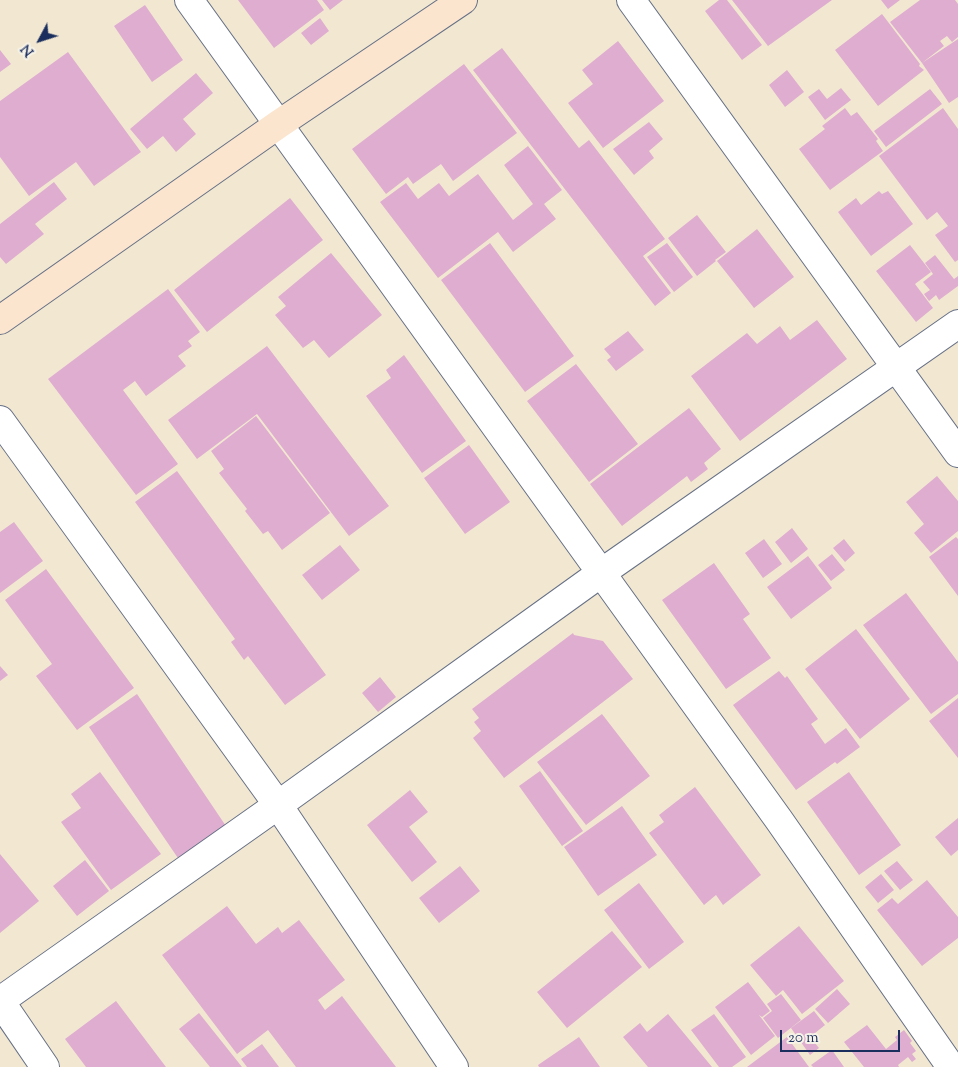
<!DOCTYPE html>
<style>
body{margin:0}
#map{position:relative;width:958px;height:1067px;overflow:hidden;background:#f2e8d1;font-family:"Sorts Mill Goudy",serif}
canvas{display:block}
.north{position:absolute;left:15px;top:15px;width:50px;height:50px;-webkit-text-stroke:4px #f7f3e8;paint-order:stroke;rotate:230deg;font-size:14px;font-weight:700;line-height:20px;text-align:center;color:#1b2f5e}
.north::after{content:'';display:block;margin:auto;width:18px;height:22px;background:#1b2f5e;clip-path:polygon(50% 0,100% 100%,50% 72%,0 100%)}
.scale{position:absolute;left:780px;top:1030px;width:120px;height:22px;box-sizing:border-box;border:2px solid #1b2f5e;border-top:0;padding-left:6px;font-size:15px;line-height:18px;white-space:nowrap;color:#1b2f5e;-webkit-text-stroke:4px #f7f3e8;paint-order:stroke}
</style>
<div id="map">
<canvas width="958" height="1067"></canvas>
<div class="north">N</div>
<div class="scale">20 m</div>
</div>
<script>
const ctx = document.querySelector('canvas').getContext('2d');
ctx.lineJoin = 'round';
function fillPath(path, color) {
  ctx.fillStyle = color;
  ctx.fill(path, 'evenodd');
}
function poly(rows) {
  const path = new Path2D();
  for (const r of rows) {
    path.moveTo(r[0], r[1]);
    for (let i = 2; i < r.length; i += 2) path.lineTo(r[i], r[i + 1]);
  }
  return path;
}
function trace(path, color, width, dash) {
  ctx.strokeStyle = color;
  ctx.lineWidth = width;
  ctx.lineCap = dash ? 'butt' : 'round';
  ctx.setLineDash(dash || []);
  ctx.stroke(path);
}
const building = poly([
 [238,0,317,0,324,10,274,48],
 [322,0,343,0,330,10],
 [719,0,727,0,762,45,742,60,705,11],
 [732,0,832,0,768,46],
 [881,0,900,0,888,9],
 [920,0,955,0,958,4,958,37,952,42,947,36,940,41,944,46,922,63,890,22],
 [145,5,183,60,152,82,114,26],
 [882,14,920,64,919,66,924,70,878,106,835,50],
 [320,18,329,31,311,45,301,33],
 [958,39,958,97,949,103,922,63],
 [618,41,664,101,603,148,568,103,593,84,582,70],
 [502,48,579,148,589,140,665,239,643,256,671,293,655,306,473,70],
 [0,50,11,64,0,72],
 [68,52,141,152,94,186,76,162,29,196,0,157,0,101],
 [464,64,517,133,453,181,441,164,413,184,408,177,386,194,352,149],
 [787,70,804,92,785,107,769,85],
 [196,73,213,93,183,119,196,134,176,152,163,136,147,149,130,129],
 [841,88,851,100,825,120,808,97,819,89,827,99],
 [930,89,942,104,886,147,874,131],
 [845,108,851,116,857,112,878,139,876,141,883,151,830,190,799,149,825,129,822,126],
 [943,108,958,129,958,260,955,262,935,235,948,226,937,212,927,220,879,156],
 [649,122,663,139,649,151,654,158,634,175,613,149],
 [528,146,562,190,544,204,556,219,513,252,498,232,438,278,380,202,406,183,418,199,439,183,449,196,478,174,513,220,533,204,504,165],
 [54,182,67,199,35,224,44,234,6,264,0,257,0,224],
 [879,191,882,194,888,191,913,224,871,256,838,212,856,198,861,205],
 [290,198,323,240,207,332,174,290],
 [697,215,726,252,715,260,716,261,697,276,668,238],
 [757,229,794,277,754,308,717,261],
 [490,243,574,356,525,392,441,280],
 [667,243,693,277,674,292,647,257],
 [910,245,931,272,915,284,933,308,916,322,876,271],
 [331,253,382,315,329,358,314,340,303,348,275,315,286,306,278,297],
 [935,255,954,279,958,276,958,286,939,300,936,295,929,301,924,294,930,290,923,282,933,274,925,263],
 [168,289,200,332,188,341,192,346,178,356,186,366,146,396,135,381,123,390,178,464,136,495,48,379],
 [817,320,847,359,740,441,691,376,747,333,757,344,780,326,790,340],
 [628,331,644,350,616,371,607,360,611,357,604,349],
 [267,346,389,506,349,536,257,414,197,459,168,420],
 [404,355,466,441,422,473,366,396,391,378,386,370],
 [576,364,638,444,589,482,527,401],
 [689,408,721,449,704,463,708,469,691,482,687,476,622,526,590,484],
 [256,416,330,513,282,550,268,531,263,534,245,511,247,509,219,473,224,469,211,451],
 [469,445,510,502,465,534,424,478],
 [177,471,326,675,285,705,248,656,244,660,231,642,235,639,135,502],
 [937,476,958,501,958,531,931,553,914,533,924,524,906,502],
 [14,522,43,561,0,593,0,532],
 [792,528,808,549,791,563,775,542],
 [956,537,958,539,958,596,929,557],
 [764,539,782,564,763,578,745,553],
 [844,539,855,553,845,562,833,548],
 [340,545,360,570,322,600,302,575],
 [832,554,845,570,831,581,818,565],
 [808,556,832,588,791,619,767,587],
 [714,563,750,614,743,619,771,658,726,689,662,600],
 [46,569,134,688,77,730,36,676,52,664,5,600],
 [906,593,958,662,958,694,931,714,863,625],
 [856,629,910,699,860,739,805,669],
 [573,633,574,635,603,641,633,679,504,778,473,738,481,731,474,722,479,718,472,709],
 [0,666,8,675,0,681],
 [779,671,785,678,787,676,818,719,811,724,825,744,846,728,860,747,837,764,835,762,796,790,733,705],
 [380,677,396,697,378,712,362,693],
 [137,694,232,835,184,867,89,727],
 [958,698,958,758,929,721],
 [602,714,650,776,586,825,537,762],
 [540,771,583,831,562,846,519,786],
 [100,772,161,854,111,890,61,822,81,808,71,794],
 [849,772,901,845,859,875,807,802],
 [695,787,761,875,723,905,716,895,704,905,649,833,664,822,659,815],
 [410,790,428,812,409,827,437,862,412,882,367,825],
 [622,806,657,855,598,896,564,847],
 [958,818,958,850,951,856,935,837],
 [0,854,39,901,0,933],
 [85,860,109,891,77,916,53,886],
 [897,861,913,880,900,890,884,871],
 [460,866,480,891,439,923,419,898],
 [881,874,894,890,878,903,865,887],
 [927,880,958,917,958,938,922,966,877,910,892,898,898,904],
 [639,883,684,942,649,969,604,910],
 [227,906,256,944,278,927,282,933,299,920,345,980,318,1000,325,1010,342,996,396,1067,296,1067,268,1030,237,1054,162,955],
 [799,926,844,981,802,1014,783,990,776,996,750,965],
 [612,931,642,967,567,1028,537,992],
 [748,982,770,1011,762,1017,759,1015,775,1036,751,1055,715,1007],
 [837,989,850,1004,828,1023,815,1009],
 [781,994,801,1020,778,1038,763,1018,772,1011,767,1004],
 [116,1001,166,1067,86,1067,65,1039],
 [814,1011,825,1025,810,1037,819,1048,810,1055,791,1028],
 [199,1013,242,1067,210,1067,179,1029],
 [668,1014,712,1067,648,1067,623,1037,640,1023,647,1032],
 [714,1014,746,1057,732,1067,719,1067,691,1030],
 [867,1025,886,1049,897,1040,895,1037,904,1030,912,1041,910,1043,916,1051,912,1054,916,1059,912,1062,908,1057,898,1065,899,1067,864,1067,844,1042],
 [579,1037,600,1067,539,1067,538,1065],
 [787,1037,809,1067,747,1067],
 [262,1044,279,1067,247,1067,241,1059],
 [832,1050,844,1067,813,1067,811,1065]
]);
const street = poly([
 [189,0,779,820,951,1067],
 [631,0,958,453],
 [0,420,278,805,454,1067],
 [0,1001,278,805,601,573,958,324],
 [0,1001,45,1067]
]);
const secondary = poly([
 [0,320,279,124,463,0]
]);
fillPath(building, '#dfadd0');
trace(street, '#667086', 30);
trace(secondary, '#667086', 30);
trace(street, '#fff', 28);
trace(secondary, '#fbe5cf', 28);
</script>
